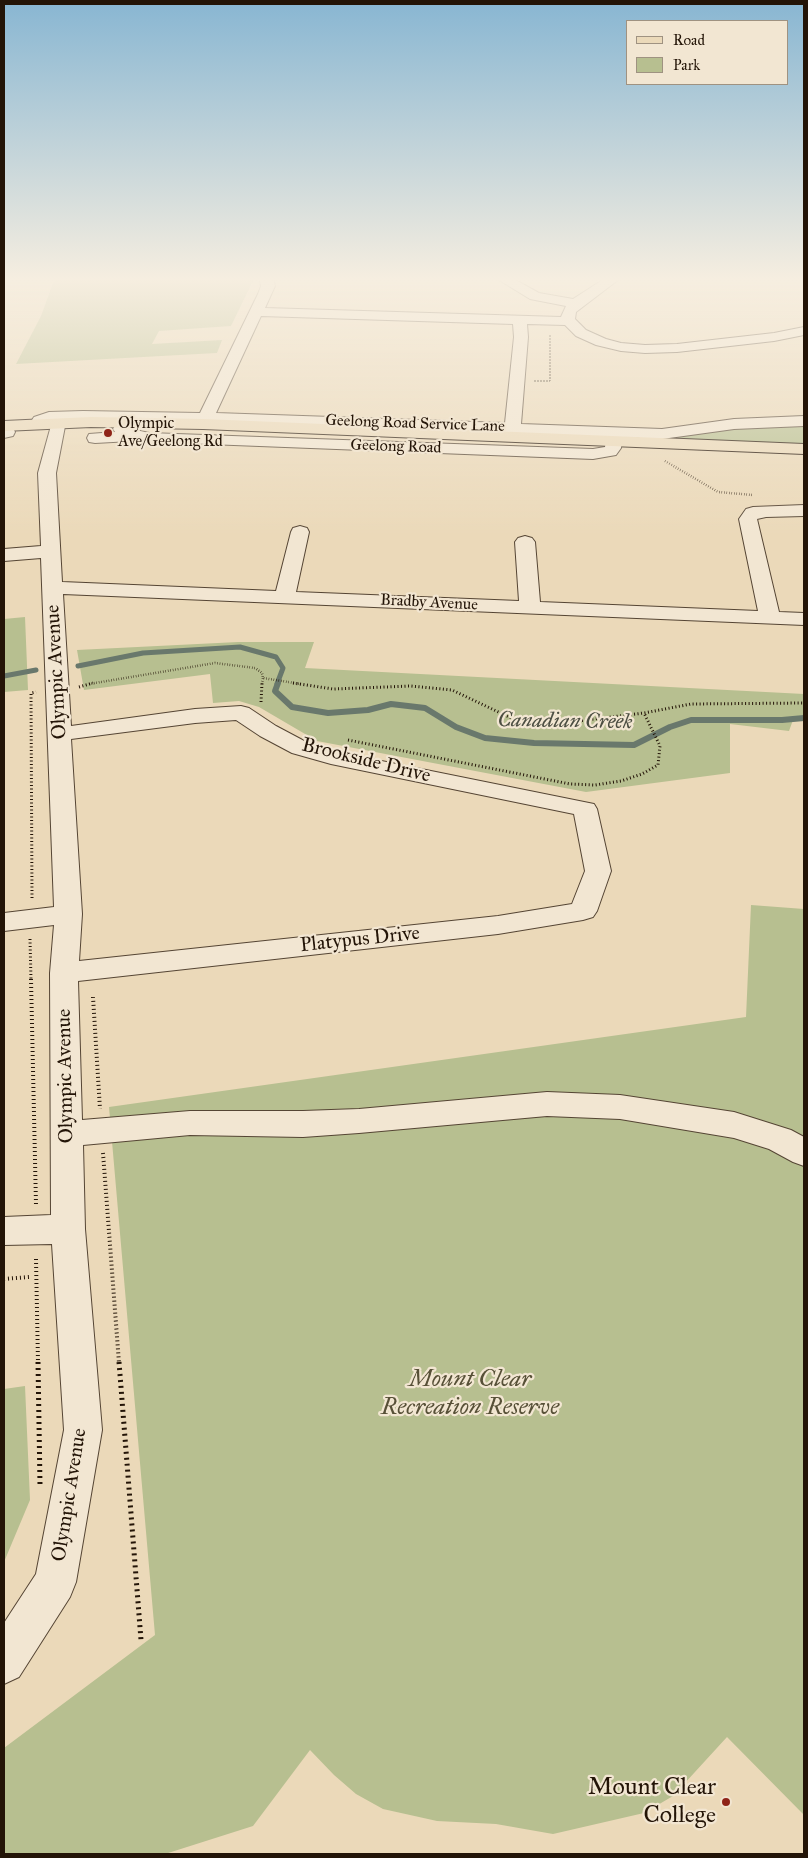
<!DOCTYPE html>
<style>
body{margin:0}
#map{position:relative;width:808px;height:1858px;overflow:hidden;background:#ebd9b9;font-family:"IM FELL Great Primer",serif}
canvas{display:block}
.frame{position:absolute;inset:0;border:5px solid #231407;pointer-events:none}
.legend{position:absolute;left:626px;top:20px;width:162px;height:65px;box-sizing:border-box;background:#f2e6d2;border:1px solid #9f9281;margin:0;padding:6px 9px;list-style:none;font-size:15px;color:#231407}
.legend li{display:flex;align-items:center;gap:10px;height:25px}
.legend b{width:25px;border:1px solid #9f9281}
</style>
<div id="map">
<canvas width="808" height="1858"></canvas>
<div class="frame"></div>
<ul class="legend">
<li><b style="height:6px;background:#ebd9b9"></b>Road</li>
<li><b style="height:14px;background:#b7bf90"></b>Park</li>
</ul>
</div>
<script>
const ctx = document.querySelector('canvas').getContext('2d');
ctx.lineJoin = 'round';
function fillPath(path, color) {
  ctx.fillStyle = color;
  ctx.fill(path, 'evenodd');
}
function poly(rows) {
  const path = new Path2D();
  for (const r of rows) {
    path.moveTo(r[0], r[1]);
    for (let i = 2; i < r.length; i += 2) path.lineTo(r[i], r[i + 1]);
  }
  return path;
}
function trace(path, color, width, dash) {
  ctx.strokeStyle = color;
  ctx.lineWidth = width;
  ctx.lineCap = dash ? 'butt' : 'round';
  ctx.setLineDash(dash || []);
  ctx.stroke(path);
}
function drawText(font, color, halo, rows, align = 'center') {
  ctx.font = font + ' "IM FELL Great Primer",serif';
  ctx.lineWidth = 4.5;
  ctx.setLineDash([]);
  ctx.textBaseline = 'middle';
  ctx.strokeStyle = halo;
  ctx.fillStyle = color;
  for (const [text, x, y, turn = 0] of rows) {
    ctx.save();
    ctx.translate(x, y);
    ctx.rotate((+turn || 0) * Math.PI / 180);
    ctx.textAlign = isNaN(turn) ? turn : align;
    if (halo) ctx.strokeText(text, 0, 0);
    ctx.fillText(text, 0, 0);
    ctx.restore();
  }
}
const green = poly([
 [55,277,255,277,231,326,159,331,152,344,222,340,217,353,16,364,41,316],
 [804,424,804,444,650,440,706,431],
 [25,617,28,690,4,692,4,619],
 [238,642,314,642,305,668,804,694,804,720,793,720,789,731,730,724,730,773,586,792,317,741,259,707,239,701,213,703,210,674,84,690,77,650],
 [751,905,804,909,804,1815,727,1737,673,1796,644,1813,553,1834,496,1824,437,1821,383,1809,356,1794,334,1775,310,1750,253,1826,165,1854,4,1854,4,1748,155,1635,109,1107,746,1017],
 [25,1386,30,1500,4,1562,4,1389]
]);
const streamFar1 = poly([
 [78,666,143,653,240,647,276,657,283,668,277,684],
 [4,676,36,670]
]);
const stream = poly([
 [278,683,275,691,292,707,328,713,368,710,391,704,425,708,456,727,485,738,534,743,634,745,670,727,691,720,782,720,804,718]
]);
const pathFar4 = poly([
 [534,381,550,381,550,335]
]);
const pathFar3 = poly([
 [665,461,718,492,753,495],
 [89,684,215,663,255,668,262,673,263,678,301,684],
 [262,684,263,678]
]);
const pathFar2 = poly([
 [293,683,333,689,411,686,452,690,511,718,536,726,644,713,691,704,804,703],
 [79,687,93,683],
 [261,702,262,683],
 [348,740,570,784,595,785,621,781,642,774,658,765,660,746,644,713],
 [32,898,31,693,36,692],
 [30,939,31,980]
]);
const pathFar1 = poly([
 [31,979,36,1205],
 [93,997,100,1109],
 [103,1153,119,1363],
 [36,1259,38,1363],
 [4,1279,29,1277]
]);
const path = poly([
 [38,1362,40,1485],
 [119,1362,141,1640]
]);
const minor = poly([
 [259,277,273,277,275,286,265,308,561,317,566,306,530,299,494,277,510,277,539,293,573,299,607,277,622,277,576,312,575,319,586,330,606,339,621,343,645,345,677,344,774,333,804,327,804,335,774,341,677,352,645,353,621,351,596,345,576,336,565,325,527,324,528,337,521,424,662,429,734,419,804,416,804,426,734,429,662,439,620,437,622,441,621,448,616,455,593,459,131,441,95,443,89,442,87,438,89,434,115,432,113,429,118,421,66,421,56,473,62,582,276,591,291,532,293,528,300,526,307,528,309,532,296,592,519,601,515,542,518,538,525,536,532,538,535,542,540,602,758,611,739,519,746,509,753,507,804,505,804,516,766,517,757,519,779,612,804,613,804,625,63,594,71,726,195,709,241,706,249,708,276,726,308,743,342,753,594,804,597,809,611,871,597,911,593,917,583,920,498,934,78,981,82,1120,190,1111,303,1111,359,1109,547,1092,620,1095,734,1112,791,1130,804,1137,804,1166,793,1162,769,1149,734,1138,620,1119,547,1116,359,1133,303,1137,190,1135,83,1145,85,1229,102,1430,76,1582,70,1597,19,1677,4,1684,4,1623,36,1574,64,1430,52,1244,4,1245,4,1217,51,1215,50,973,54,925,4,931,4,913,54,907,41,558,4,561,4,549,41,546,38,473,52,422,40,425,34,423,32,420,34,417,49,412,83,411,200,413,258,294,261,286,259,277],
 [261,316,513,324,514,337,505,423,216,413,261,316],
 [134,421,196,422,197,427,203,429,209,427,212,423,609,437,606,441,605,447,593,449,149,433,132,429,130,428,134,421],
 [236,720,260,736,292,753,331,764,574,814,585,871,572,904,498,916,79,961,82,914,71,739,195,723,236,720],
 [7,427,13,428,15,432,13,436,4,438,4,428,7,427]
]);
const major = poly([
 [91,417,203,419,804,444,804,454,203,429,91,427,4,431,4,421,91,417]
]);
const markers = [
 [108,433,5,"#8f2418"],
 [726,1802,5,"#8f2418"]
];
const farPoinames = [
 ["Olympic",118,424],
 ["Ave/Geelong Rd",118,442]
];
const farStreetnames = [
 ["Geelong Road Service Lane",415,424,2],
 ["Geelong Road",396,447,2],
 ["Bradby Avenue",429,603,3]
];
const streetNames = [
 ["Olympic Avenue",57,672,-93],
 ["Brookside Drive",366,761,14],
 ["Platypus Drive",360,940,-6],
 ["Olympic Avenue",66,1076,-91],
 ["Olympic Avenue",70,1495,-81]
];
const waterNames = [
 ["Canadian Creek",565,722,1]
];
const nearParknames = [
 ["Mount Clear",470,1380],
 ["Recreation Reserve",470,1408]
];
const nearPoinames = [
 ["Mount Clear",716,1788],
 ["College",716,1816]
];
fillPath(green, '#b7bf90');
trace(streamFar1, '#69786c', 5);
trace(stream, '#69786c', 6);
trace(minor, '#554534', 2);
trace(major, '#231407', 2);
trace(pathFar4, '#231407', 2, [0.5, 1]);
trace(pathFar3, '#231407', 2.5, [0.5, 2]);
trace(pathFar2, '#231407', 3, [1, 2.5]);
trace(pathFar1, '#231407', 4, [1, 3]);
trace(path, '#231407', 5, [2, 4]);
fillPath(minor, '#f2e6d2');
fillPath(major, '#ebd9b9');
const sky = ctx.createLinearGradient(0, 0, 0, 537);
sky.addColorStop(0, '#88b6d2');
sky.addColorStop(0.52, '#f6eee0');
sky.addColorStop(1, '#f6eee000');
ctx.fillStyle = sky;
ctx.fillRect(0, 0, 808, 537);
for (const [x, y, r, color] of markers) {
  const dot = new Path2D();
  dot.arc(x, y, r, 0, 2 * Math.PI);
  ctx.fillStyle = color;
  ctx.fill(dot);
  trace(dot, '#f2e6d2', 2);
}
drawText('16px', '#231407', '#f2e6d2', farPoinames, 'left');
drawText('16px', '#231407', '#f2e6d2', farStreetnames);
drawText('20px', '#231407', '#f2e6d2', streetNames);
drawText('italic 21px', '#4c4e42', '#f2e6d2', waterNames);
drawText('italic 24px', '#575037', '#f2e6d2', nearParknames);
drawText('24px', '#231407', '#f2e6d2', nearPoinames, 'right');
</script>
